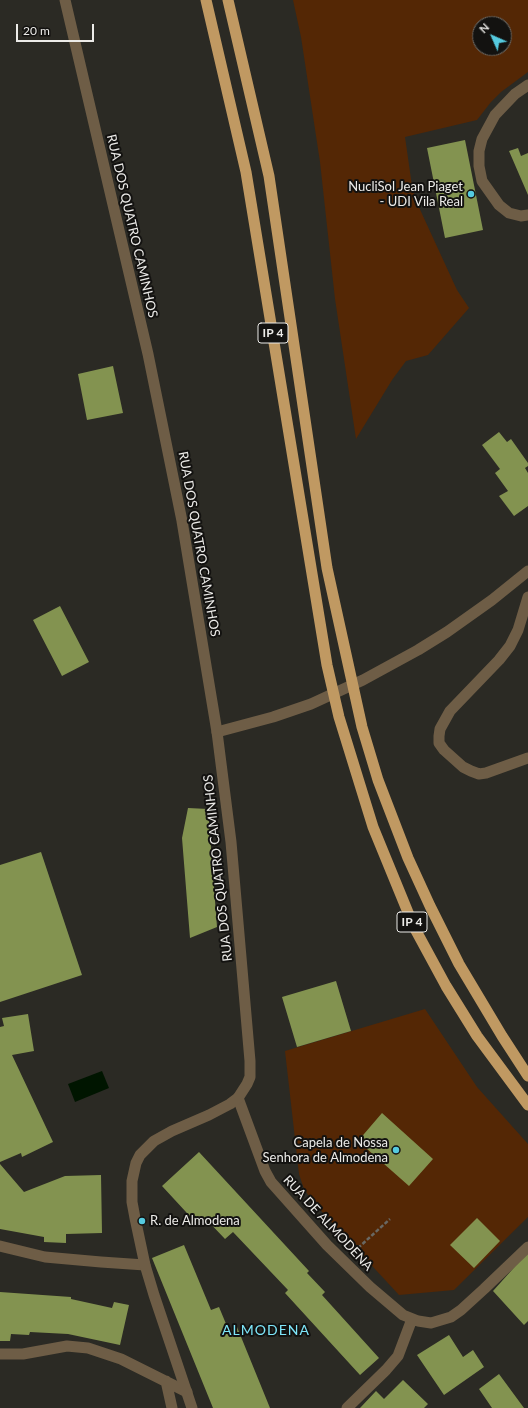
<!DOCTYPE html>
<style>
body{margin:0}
#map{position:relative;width:528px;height:1408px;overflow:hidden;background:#2b2a24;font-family:Lato,sans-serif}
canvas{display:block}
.north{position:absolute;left:472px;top:16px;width:40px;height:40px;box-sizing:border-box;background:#131210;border:1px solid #6a6966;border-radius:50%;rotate:315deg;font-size:11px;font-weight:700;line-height:16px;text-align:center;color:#ecebe8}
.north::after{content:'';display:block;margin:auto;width:14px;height:18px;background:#55cadf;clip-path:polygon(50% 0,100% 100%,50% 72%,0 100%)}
.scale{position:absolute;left:16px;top:24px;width:78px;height:18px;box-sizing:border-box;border:2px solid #ecebe8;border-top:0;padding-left:5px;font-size:12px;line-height:14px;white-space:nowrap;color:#ecebe8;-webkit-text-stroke:3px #131210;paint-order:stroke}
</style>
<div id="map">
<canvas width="528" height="1408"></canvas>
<div class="north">N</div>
<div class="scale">20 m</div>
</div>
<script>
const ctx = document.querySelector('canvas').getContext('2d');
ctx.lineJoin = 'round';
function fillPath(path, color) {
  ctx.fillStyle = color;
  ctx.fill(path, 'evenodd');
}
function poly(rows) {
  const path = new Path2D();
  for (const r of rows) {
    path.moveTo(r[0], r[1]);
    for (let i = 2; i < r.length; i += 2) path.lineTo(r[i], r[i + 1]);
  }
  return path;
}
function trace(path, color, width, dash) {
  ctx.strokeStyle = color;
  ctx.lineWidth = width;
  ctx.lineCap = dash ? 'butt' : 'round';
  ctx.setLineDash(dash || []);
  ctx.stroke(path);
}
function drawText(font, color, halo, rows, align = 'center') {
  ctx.font = font + ' Lato,sans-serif';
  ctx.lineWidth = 4;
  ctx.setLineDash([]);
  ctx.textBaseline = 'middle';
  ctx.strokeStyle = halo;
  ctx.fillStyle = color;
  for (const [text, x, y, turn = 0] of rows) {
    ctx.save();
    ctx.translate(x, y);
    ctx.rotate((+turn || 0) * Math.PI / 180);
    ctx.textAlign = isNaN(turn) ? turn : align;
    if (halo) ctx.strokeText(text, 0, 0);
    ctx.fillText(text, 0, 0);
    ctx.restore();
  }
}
const green = poly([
 [293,0,528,0,528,72,501,92,491,102,477,120,405,137,412,186,417,203,457,290,469,308,428,355,406,361,392,380,356,439,335,299,320,162,301,37],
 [480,24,504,24,504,48,480,48],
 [425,1009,477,1087,528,1144,528,1217,454,1290,399,1295,313,1202,304,1189,299,1174,285,1051]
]);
const water = poly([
 [102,1071,109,1088,75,1102,68,1084]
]);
const building = poly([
 [465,140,483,230,445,238,427,148],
 [518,148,521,156,528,153,528,195,509,151],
 [113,366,123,413,87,420,78,374],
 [499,432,507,442,511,439,528,463,528,466,525,468,528,473,528,506,514,516,499,496,508,491,495,473,500,469,482,445],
 [60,606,89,662,62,676,33,620],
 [188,808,208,809,217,927,190,938,182,838],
 [41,852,82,975,0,1002,0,865],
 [336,981,351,1031,297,1047,282,997],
 [28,1014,34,1051,12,1055,53,1142,22,1157,21,1153,0,1162,0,1027,4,1026,2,1018],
 [382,1113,433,1159,409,1186,358,1141],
 [199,1152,309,1271,307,1273,325,1292,322,1295,379,1358,360,1375,285,1293,288,1290,233,1232,225,1239,205,1218,198,1225,162,1186],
 [0,1164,24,1192,65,1176,101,1175,102,1233,66,1234,66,1243,44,1242,44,1237,0,1229],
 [477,1218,500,1241,474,1268,450,1245],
 [184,1245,211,1310,219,1307,229,1331,237,1327,270,1408,213,1408,152,1258],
 [528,1252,528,1321,524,1325,493,1291],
 [0,1292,71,1297,71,1299,112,1308,114,1302,129,1305,120,1345,68,1334,30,1332,29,1335,11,1334,10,1341,0,1341],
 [449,1335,463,1357,473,1350,484,1367,444,1395,417,1355],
 [499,1374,524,1408,492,1408,479,1389],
 [403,1380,428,1404,424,1408,360,1408,376,1391,384,1399]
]);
const path = poly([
 [358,1248,390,1219]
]);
const service = poly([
 [528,85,515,94,495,115,482,139,479,151,479,166,482,181,499,205,509,213,521,216,528,215],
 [528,597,518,630,510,646,499,660,450,711,440,729,439,736,439,743,444,750,463,767,471,771,479,774,486,773,528,758]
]);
const minor = poly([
 [217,732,273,717,311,704,363,680,418,650,447,632,492,600,528,571],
 [238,1098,265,1171,271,1182,327,1245,370,1287,403,1315,418,1321,431,1323,451,1317,461,1310,484,1289,528,1247],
 [0,1246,45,1257,101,1262,145,1265],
 [0,1354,23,1354,67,1346,88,1348,121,1359,187,1392],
 [166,1381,172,1408],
 [347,1408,386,1370,398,1356,412,1319]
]);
const tertiary = poly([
 [65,0,148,354,182,521,217,732,231,842,250,1061,250,1077,247,1084,238,1098,230,1104,209,1115,172,1131,154,1141,140,1155,136,1163,132,1181,132,1202,135,1218,145,1265,154,1295,192,1408]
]);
const trunk = poly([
 [206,0,246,172,327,665,339,717,373,827,414,927,446,986,477,1036,528,1105],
 [228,0,269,176,327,568,362,727,378,780,408,858,430,906,459,964,502,1036,528,1076]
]);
const markers = [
 [471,194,4,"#55cadf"],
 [396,1150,4,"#55cadf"],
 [142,1221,4,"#55cadf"]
];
const shields = [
 [273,333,30],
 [412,922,30]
];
const shieldNames = [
 ["IP 4",273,333],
 ["IP 4",412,922]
];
const poiNames = [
 ["NucliSol Jean Piaget",463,187],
 ["- UDI Vila Real",463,202],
 ["Capela de Nossa",388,1143],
 ["Senhora de Almodena",388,1158],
 ["R. de Almodena",150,1221,"left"]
];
const streetNames = [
 ["RUA DOS QUATRO CAMINHOS",132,226,77],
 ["RUA DOS QUATRO CAMINHOS",199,544,80],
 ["RUA DOS QUATRO CAMINHOS",218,868,-96],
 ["RUA DE ALMODENA",328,1223,47]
];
const neighbourhoodNames = [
 ["ALMODENA",266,1330]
];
fillPath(green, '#542705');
fillPath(water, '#001500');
fillPath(building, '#839350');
trace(path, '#696863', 2.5, [4, 2]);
trace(service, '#6e5d46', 11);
trace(minor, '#6e5d46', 11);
trace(tertiary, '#6e5d46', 11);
trace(trunk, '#c09962', 11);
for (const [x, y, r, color] of markers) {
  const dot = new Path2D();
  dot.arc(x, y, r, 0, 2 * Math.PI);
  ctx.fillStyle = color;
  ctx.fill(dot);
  trace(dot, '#131210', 1.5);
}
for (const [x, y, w] of shields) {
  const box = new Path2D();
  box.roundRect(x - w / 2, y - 10, w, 20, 3);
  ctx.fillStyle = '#131210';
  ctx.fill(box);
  trace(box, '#ecebe8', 1);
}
drawText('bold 12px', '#ecebe8', null, shieldNames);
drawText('13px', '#ecebe8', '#131210', poiNames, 'right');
drawText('13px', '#ecebe8', '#131210', streetNames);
ctx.letterSpacing = '1px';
drawText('14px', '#7ee6f9', '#131210', neighbourhoodNames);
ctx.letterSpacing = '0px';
</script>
